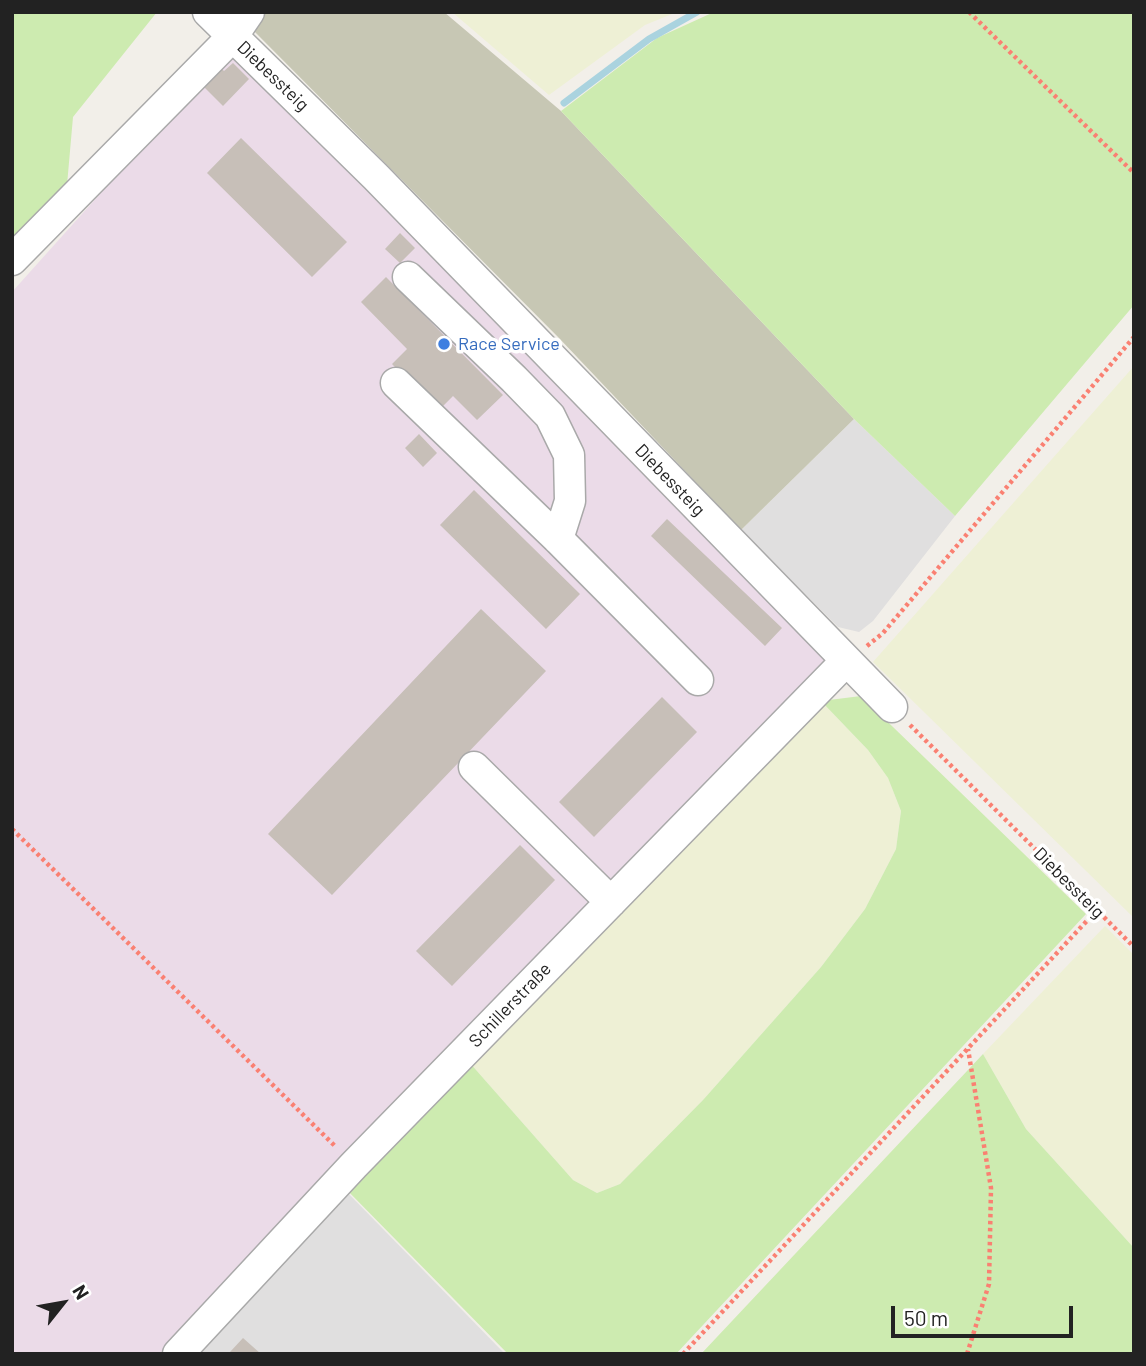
<!DOCTYPE html>
<meta charset="utf-8">
<style>
body{margin:0}
#map{position:relative;width:1146px;height:1366px;overflow:hidden;background:#f2efe9;font-family:Barlow,sans-serif}
canvas{display:block}
.frame{position:absolute;inset:0;border:14px solid #222;pointer-events:none}
.north{position:absolute;left:28px;top:1268px;width:70px;height:70px;-webkit-text-stroke:5px #fff;paint-order:stroke;rotate:59deg;font-size:19px;font-weight:700;line-height:28px;text-align:center;color:#222}
.north::after{content:'';display:block;margin:auto;width:24px;height:32px;background:#222;clip-path:polygon(50% 0,100% 100%,50% 72%,0 100%)}
.scale{position:absolute;left:891px;top:1306px;width:182px;height:32px;box-sizing:border-box;border:4px solid #222;border-top:0;padding-left:9px;font-size:21px;line-height:24px;white-space:nowrap;color:#222;-webkit-text-stroke:5px #fff;paint-order:stroke}
</style>
<div id="map">
<canvas width="1146" height="1366"></canvas>
<div class="frame"></div>
<div class="north">N</div>
<div class="scale">50 m</div>
</div>
<script>
const ctx = document.querySelector('canvas').getContext('2d');
ctx.lineJoin = 'round';
function fillPath(path, color) {
  ctx.fillStyle = color;
  ctx.fill(path, 'evenodd');
}
function poly(rows) {
  const path = new Path2D();
  for (const r of rows) {
    path.moveTo(r[0], r[1]);
    for (let i = 2; i < r.length; i += 2) path.lineTo(r[i], r[i + 1]);
  }
  return path;
}
function trace(path, color, width, dash) {
  ctx.strokeStyle = color;
  ctx.lineWidth = width;
  ctx.lineCap = dash ? 'butt' : 'round';
  ctx.setLineDash(dash || []);
  ctx.stroke(path);
}
function drawText(font, color, halo, rows, align = 'center') {
  ctx.font = font + ' Barlow,sans-serif';
  ctx.lineWidth = 7;
  ctx.setLineDash([]);
  ctx.textBaseline = 'middle';
  ctx.strokeStyle = halo;
  ctx.fillStyle = color;
  for (const [text, x, y, turn = 0] of rows) {
    ctx.save();
    ctx.translate(x, y);
    ctx.rotate((+turn || 0) * Math.PI / 180);
    ctx.textAlign = isNaN(turn) ? turn : align;
    if (halo) ctx.strokeText(text, 0, 0);
    ctx.fillText(text, 0, 0);
    ctx.restore();
  }
}
const residential = poly([
 [854,419,955,516,873,621,859,632,838,627,741,530],
 [344,1189,505,1354,190,1354]
]);
const industrial = poly([
 [229,50,833,660,329,1173,159,1354,12,1354,12,292]
]);
const construction = poly([
 [256,12,444,12,561,111,854,419,741,530,559,338,247,24]
]);
const farmland = poly([
 [452,12,677,12,645,25,549,95],
 [1134,366,1134,918,873,662],
 [821,701,868,750,888,778,901,811,896,849,865,909,821,967,703,1100,620,1184,597,1193,573,1180,469,1062],
 [1105,926,1134,955,1134,1248,1026,1129,983,1054]
]);
const grass = poly([
 [12,12,157,12,73,117,67,185,12,241],
 [714,12,1134,12,1134,305,955,516,854,419,561,111,657,38],
 [861,696,1086,914,676,1354,508,1354,345,1188,469,1062,573,1180,597,1193,620,1184,703,1100,821,967,865,909,896,849,901,811,888,778,868,750,821,701],
 [983,1054,1026,1129,1134,1248,1134,1354,701,1354]
]);
const stream = poly([
 [564,103,649,39,697,12]
]);
const building = poly([
 [233,63,249,79,223,106,201,84,219,66,224,71],
 [241,138,347,242,312,277,207,173],
 [400,233,415,248,400,263,385,249],
 [386,277,503,395,477,420,453,396,438,411,392,364,407,349,361,302],
 [419,434,437,453,423,467,405,448],
 [474,490,580,594,546,629,440,525],
 [667,519,782,628,765,646,651,536],
 [481,609,546,671,332,895,268,834],
 [662,697,697,732,594,837,559,802],
 [520,845,555,880,452,986,416,951],
 [243,1338,261,1354,232,1354,230,1352]
]);
const path = poly([
 [969,12,1134,173],
 [867,646,883,633,1134,337],
 [910,725,1134,947],
 [12,829,336,1147],
 [683,1354,1097,910],
 [967,1354,989,1284,991,1188,968,1049]
]);
const minor = poly([
 [208,12,376,177,892,707],
 [12,260,232,37,249,12],
 [408,277,514,379,550,416,569,455,570,501,558,539],
 [396,383,558,539,698,680],
 [474,767,611,902],
 [178,1354,354,1165,846,661]
]);
const markers = [
 [444,344,7,"#3f7fe0"]
];
const streetNames = [
 ["Diebessteig",273,76,44],
 ["Diebessteig",670,480,46],
 ["Diebessteig",1069,883,45],
 ["Schillerstraße",510,1005,-46]
];
const shopNames = [
 ["Race Service",458,344]
];
fillPath(residential, '#e0dfdf');
fillPath(industrial, '#ebdbe8');
fillPath(construction, '#c7c7b4');
fillPath(farmland, '#eef0d5');
fillPath(grass, '#cdebb0');
trace(stream, '#aad3df', 7);
fillPath(building, '#c7bfb8');
trace(minor, '#a9a9a9', 33);
trace(path, '#fa8072', 4.5, [3.5, 3.5]);
trace(minor, '#fff', 30);
for (const [x, y, r, color] of markers) {
  const dot = new Path2D();
  dot.arc(x, y, r, 0, 2 * Math.PI);
  ctx.fillStyle = color;
  ctx.fill(dot);
  trace(dot, '#fff', 2.5);
}
drawText('18px', '#222', '#fff', streetNames);
drawText('18px', '#366cbe', '#fff', shopNames, 'left');
</script>
